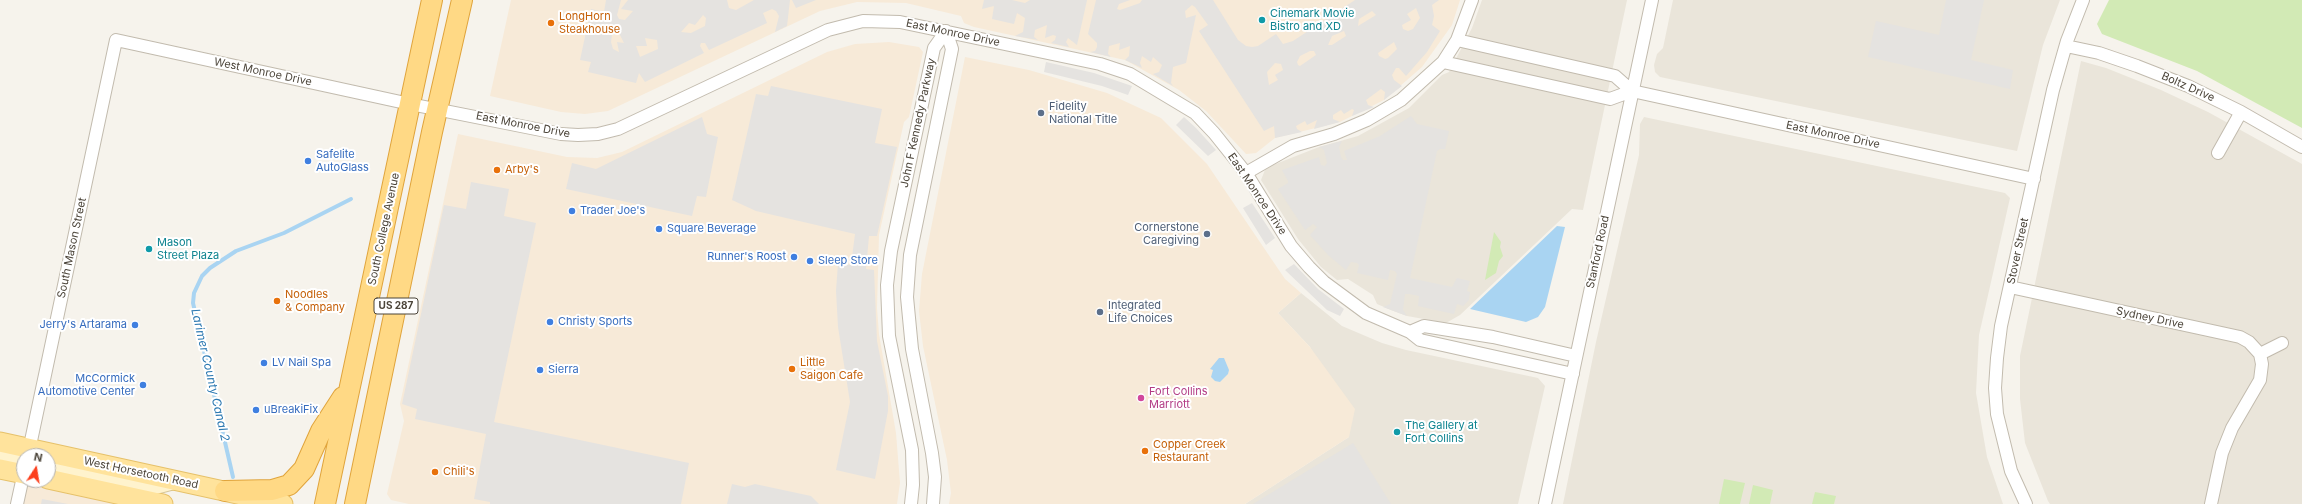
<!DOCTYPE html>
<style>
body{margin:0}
#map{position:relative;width:2302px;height:504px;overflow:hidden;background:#f6f3ec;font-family:Inter,sans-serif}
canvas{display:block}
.north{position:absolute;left:16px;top:448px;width:40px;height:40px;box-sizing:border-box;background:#fff;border:1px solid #b7b4b0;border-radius:50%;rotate:12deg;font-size:11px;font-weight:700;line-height:16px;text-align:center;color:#4b4439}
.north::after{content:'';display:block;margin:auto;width:14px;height:18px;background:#fc3f1d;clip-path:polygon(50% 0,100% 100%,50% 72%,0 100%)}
</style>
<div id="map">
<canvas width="2302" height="504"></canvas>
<div class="north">N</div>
</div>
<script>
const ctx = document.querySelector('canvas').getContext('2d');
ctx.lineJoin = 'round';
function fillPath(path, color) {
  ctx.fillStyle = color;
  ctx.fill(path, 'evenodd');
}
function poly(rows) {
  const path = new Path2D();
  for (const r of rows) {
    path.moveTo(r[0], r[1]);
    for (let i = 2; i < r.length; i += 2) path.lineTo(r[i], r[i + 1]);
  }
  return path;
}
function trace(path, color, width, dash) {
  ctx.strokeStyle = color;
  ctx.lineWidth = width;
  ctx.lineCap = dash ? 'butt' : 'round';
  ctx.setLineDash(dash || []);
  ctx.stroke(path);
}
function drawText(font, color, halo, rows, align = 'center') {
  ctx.font = font + ' Inter,sans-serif';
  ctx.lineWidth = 4;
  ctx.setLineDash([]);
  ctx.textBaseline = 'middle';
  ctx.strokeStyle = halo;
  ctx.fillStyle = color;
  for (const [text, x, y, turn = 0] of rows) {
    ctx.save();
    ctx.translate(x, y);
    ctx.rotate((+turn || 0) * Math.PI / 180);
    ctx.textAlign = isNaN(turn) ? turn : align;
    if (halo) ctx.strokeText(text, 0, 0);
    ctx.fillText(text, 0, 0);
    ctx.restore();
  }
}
const residential = poly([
 [1482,0,1627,0,1583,210,1572,209,1460,315,1446,323,1407,316,1391,310,1377,304,1373,295,1348,279,1337,280,1321,267,1298,239,1261,180,1265,170,1273,165,1319,147,1358,136,1409,108,1442,75,1449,72,1472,28],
 [1673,0,2060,0,2043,45,2017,151,1660,77,1655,72,1654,65,1657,54,1663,48],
 [2081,61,2106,68,2161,90,2208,112,2302,164,2302,504,2050,504,2048,501,2025,443,2020,399,2020,356],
 [1644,117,2005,193,2010,198,1979,335,1976,393,1987,457,2003,504,1563,504,1596,342,1639,155,1640,124],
 [1301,293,1342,326,1382,343,1406,350,1538,378,1545,386,1518,504,1245,504,1349,437,1310,347,1278,313]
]);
const commercial = poly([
 [511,0,1460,0,1452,25,1422,67,1384,100,1340,122,1275,138,1256,153,1246,154,1206,111,1179,90,1125,60,974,27,964,23,961,16,906,3,857,2,820,11,608,111,585,114,561,112,490,96],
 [889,42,919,47,923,52,909,117,904,122,879,235,877,308,879,334,896,433,900,483,897,504,409,504,391,500,387,494,404,421,400,404,458,134,567,157,597,158,622,152,827,52,855,44],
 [965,57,1029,70,1107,93,1161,118,1207,164,1285,279,1301,293,1278,313,1310,347,1355,409,1349,437,1245,504,949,504,951,493,947,460,923,346,919,311,922,274],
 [24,480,48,480,163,504,17,504]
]);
const green = poly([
 [2109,0,2302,0,2302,128,2197,71,2102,34,2097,24],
 [1494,232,1501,242,1500,247,1503,256,1499,261,1496,273,1485,280],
 [1724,479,1745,483,1740,504,1719,504],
 [1753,485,1773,490,1770,504,1749,504],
 [1815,492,1836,496,1834,504,1812,504]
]);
const parking = poly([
 [606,0,621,0,617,15,619,19,625,20,633,11,621,9,628,0,727,0,729,8,736,10,754,0,790,0,787,26,775,32,779,16,776,11,772,9,763,13,767,23,709,50,705,43,701,43,700,46,704,53,645,82,639,73,636,83,588,72,591,62,580,60,591,9,604,12],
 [703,15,706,18,705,26,691,33,681,32,689,23,695,25],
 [618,31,624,43,617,42,619,52,613,49,611,42,612,35],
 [645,38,657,40,658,49,640,57,636,46,647,46],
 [792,0,816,0,796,8],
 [984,0,1012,0,1025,3,1030,0,1087,0,1077,45,1068,38,1066,42,1069,47,1051,43,1055,40,1056,36,1053,35,1045,38,1047,25,1035,30,1034,37,1038,40,1015,36,1023,32,1025,18,1017,13,1014,24,992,19,994,6,982,9],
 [1096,0,1130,0,1119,4,1117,9,1120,10,1140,3,1142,0,1213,0,1238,40,1246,46,1252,47,1258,46,1276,34,1283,44,1293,41,1355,0,1439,0,1432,5,1434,16,1432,25,1440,31,1427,52,1406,76,1399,68,1396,68,1392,75,1394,80,1402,86,1384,100,1385,92,1381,89,1366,100,1368,105,1374,107,1352,116,1354,110,1352,109,1344,114,1341,110,1333,115,1333,119,1340,122,1314,129,1317,120,1307,125,1305,121,1296,126,1297,129,1302,132,1275,138,1274,126,1264,131,1199,31,1208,25,1195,7,1192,5,1185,11,1186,18,1196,15,1186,63,1173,67,1171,83,1173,86,1153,74,1159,72,1162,65,1153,57,1151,62,1142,56,1140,63,1142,68,1125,60,1129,56,1130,46,1119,50,1120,43,1109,46,1108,54,1111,57,1090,52,1095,51,1097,47,1097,43,1088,34],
 [1416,8,1420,18,1413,29,1408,31,1403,29,1402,25,1411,20,1407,14],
 [1372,11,1376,15,1358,26,1359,19],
 [1344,31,1346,36,1332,45,1328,45,1332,36],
 [1394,42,1397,49,1388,58,1385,59,1379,56,1378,53],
 [1310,51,1314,51,1316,55,1300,66,1298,65,1297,62,1300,56],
 [1275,63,1281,64,1283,70,1275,75,1278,80,1269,85,1267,72],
 [1946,0,1984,0,1971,60,2013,70,2010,89,1868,57,1876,21,1939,35],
 [1046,62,1094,73,1132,86,1128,95,1102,86,1044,72],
 [771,86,882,109,875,143,897,147,877,236,869,236,866,269,874,270,877,341,888,396,888,411,875,479,836,470,850,402,838,327,836,291,838,264,851,265,855,234,756,211,732,200,756,94,768,96],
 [1411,116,1417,124,1449,131,1445,149,1440,149,1437,151,1410,278,1452,287,1457,278,1470,281,1467,291,1470,292,1469,300,1463,306,1457,304,1454,314,1418,306,1419,296,1409,294,1405,294,1403,310,1407,316,1383,307,1390,304,1397,274,1395,271,1390,270,1388,280,1357,273,1359,265,1357,263,1351,262,1346,270,1328,255,1310,235,1317,227,1313,224,1305,230,1278,189,1288,183,1288,181,1282,170,1319,157,1321,165,1325,166,1327,163,1324,150,1319,147,1342,141,1339,147,1341,157,1343,160,1347,160,1344,151,1380,136],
 [702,117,707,134,718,137,706,197,697,196,692,216,566,189,572,163,596,169],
 [1184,117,1196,128,1216,150,1208,156,1176,125],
 [471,182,509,189,504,216,536,223,494,422,689,463,681,504,490,504,490,502,474,499,486,434,415,419,417,409,402,404,444,205,466,209],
 [1252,203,1275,238,1266,245,1243,208],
 [1294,264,1318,289,1344,309,1340,316,1327,310,1285,270],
 [1353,443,1391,504,1253,504],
 [732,484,745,487,755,484,811,496,819,504,727,504],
 [42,499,68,504,41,504]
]);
const water = poly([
 [1557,226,1565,227,1545,307,1538,317,1526,322,1470,309],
 [1219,358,1224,358,1229,370,1228,374,1220,382,1215,381,1211,377,1213,370,1210,369]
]);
const stream = poly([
 [233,477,193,303,194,293,202,276,210,268,236,251,284,233,351,199]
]);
const minor = poly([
 [1457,40,1615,76,1632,91,2034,179],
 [2066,46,2099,53,2137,66,2188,86,2241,112,2302,147],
 [1443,62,1610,99,1632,91],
 [2218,153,2241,112],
 [1246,173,1293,146,1334,134,1367,120,1401,100,1443,62,1457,40,1472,0],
 [2010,287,2240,337,2249,342,2260,354,2282,343],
 [1410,332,1424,326,1493,337,1576,356],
 [28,455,116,40,410,104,561,134,578,135,598,134,618,129,828,30,863,21,900,22,1100,64,1130,74,1195,113,1214,133,1246,173,1291,246,1309,267,1324,282,1366,313,1410,332,1420,340,1573,374],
 [17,504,24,472],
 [911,504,913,485,912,450,889,336,887,285,891,251,934,48,946,31],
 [933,504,935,477,932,453,912,349,907,297,910,255,952,49,946,31],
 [1545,504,1652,0],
 [2026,504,2011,471,1997,414,1995,388,1997,358,2001,326,2053,90,2067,41,2083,0],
 [2211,504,2222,453,2232,428,2260,380,2262,364,2260,354]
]);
const secondary = poly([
 [0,458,7,460,18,458,29,449],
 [48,466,137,485,157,485,172,481]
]);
const primary = poly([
 [0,442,283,504],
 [0,469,24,474],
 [48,479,163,504]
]);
const trunk = poly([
 [225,491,272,490,289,485,304,469,321,431,343,397],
 [325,504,432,0],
 [355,504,432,132,462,0]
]);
const markers = [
 [1262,20,4,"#0f9aa8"],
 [551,23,4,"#e8710a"],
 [1041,113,4,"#5c6f8a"],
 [308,161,4,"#3f7fe0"],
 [497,170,4,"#e8710a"],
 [572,211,4,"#3f7fe0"],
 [659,229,4,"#3f7fe0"],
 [1207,234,4,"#5c6f8a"],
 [149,249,4,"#0f9aa8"],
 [794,257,4,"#3f7fe0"],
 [810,261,4,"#3f7fe0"],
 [277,301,4,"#e8710a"],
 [1100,312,4,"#5c6f8a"],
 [550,322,4,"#3f7fe0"],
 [135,325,4,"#3f7fe0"],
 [264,363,4,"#3f7fe0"],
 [792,369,4,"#e8710a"],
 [540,370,4,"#3f7fe0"],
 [143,385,4,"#3f7fe0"],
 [1141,398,4,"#d1479c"],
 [256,410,4,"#3f7fe0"],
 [1397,432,4,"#0f9aa8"],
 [1145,451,4,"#e8710a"],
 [435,472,4,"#e8710a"]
];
const shields = [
 [396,306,44]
];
const shieldNames = [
 ["US 287",396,306]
];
const cultureNames = [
 ["Cinemark Movie",1270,14],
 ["Bistro and XD",1270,27],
 ["Mason",157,243],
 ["Street Plaza",157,256],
 ["The Gallery at",1405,426],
 ["Fort Collins",1405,439]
];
const foodNames = [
 ["LongHorn",559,17],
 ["Steakhouse",559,30],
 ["Arby's",505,170],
 ["Noodles",285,295],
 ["& Company",285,308],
 ["Little",800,363],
 ["Saigon Cafe",800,376],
 ["Copper Creek",1153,445],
 ["Restaurant",1153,458],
 ["Chili's",443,472]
];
const streetNames = [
 ["East Monroe Drive",953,33,12],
 ["West Monroe Drive",263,72,12],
 ["Boltz Drive",2188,87,24],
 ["John F Kennedy Parkway",918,123,-78],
 ["East Monroe Drive",523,125,11],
 ["East Monroe Drive",1833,135,12],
 ["East Monroe Drive",1257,194,56],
 ["South College Avenue",384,229,-78],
 ["South Mason Street",72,248,-78],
 ["Stover Street",2018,251,-78],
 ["Stanford Road",1598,252,-78],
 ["Sydney Drive",2150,318,12],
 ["West Horsetooth Road",141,473,12]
];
const serviceNames = [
 ["Fidelity",1049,107],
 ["National Title",1049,120],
 ["Cornerstone",1199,228,"right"],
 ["Caregiving",1199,241,"right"],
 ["Integrated",1108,306],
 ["Life Choices",1108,319]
];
const shopNames = [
 ["Safelite",316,155],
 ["AutoGlass",316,168],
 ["Trader Joe's",580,211],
 ["Square Beverage",667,229],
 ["Runner's Roost",786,257,"right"],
 ["Sleep Store",818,261],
 ["Christy Sports",558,322],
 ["Jerry's Artarama",127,325,"right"],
 ["LV Nail Spa",272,363],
 ["Sierra",548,370],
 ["McCormick",135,379,"right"],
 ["Automotive Center",135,392,"right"],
 ["uBreakiFix",264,410]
];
const hotelNames = [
 ["Fort Collins",1149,392],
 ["Marriott",1149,405]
];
const waterNames = [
 ["Larimer County Canal 2",210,375,77]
];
fillPath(residential, '#eae5da');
fillPath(commercial, '#f7ead8');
fillPath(green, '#d2eab5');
fillPath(parking, '#e5e3e0');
fillPath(water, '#a9d4f2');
trace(stream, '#a9d4f2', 4);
trace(minor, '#c2bbae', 14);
trace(secondary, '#d6c79b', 19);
trace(primary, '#e6c16a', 21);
trace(trunk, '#e0a43c', 22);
trace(minor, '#fff', 12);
trace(secondary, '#fff3cd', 17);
trace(primary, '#ffe39c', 19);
trace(trunk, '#ffd985', 20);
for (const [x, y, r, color] of markers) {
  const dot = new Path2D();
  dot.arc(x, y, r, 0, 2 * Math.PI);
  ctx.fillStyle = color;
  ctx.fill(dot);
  trace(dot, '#fff', 1.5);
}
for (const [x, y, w] of shields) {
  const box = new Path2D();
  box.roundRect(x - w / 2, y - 8, w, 16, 3);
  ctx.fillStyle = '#fff';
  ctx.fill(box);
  trace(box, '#4b4439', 1);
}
drawText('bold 10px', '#4b4439', null, shieldNames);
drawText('11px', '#0d838f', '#fff', cultureNames, 'left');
drawText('11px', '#c56008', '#fff', foodNames, 'left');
drawText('11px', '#4b4439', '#fff', streetNames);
drawText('11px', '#4e5e75', '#fff', serviceNames, 'left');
drawText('11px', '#366cbe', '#fff', shopNames, 'left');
drawText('11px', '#b23c85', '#fff', hotelNames, 'left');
drawText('italic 12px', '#2e7ab2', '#fff', waterNames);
</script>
